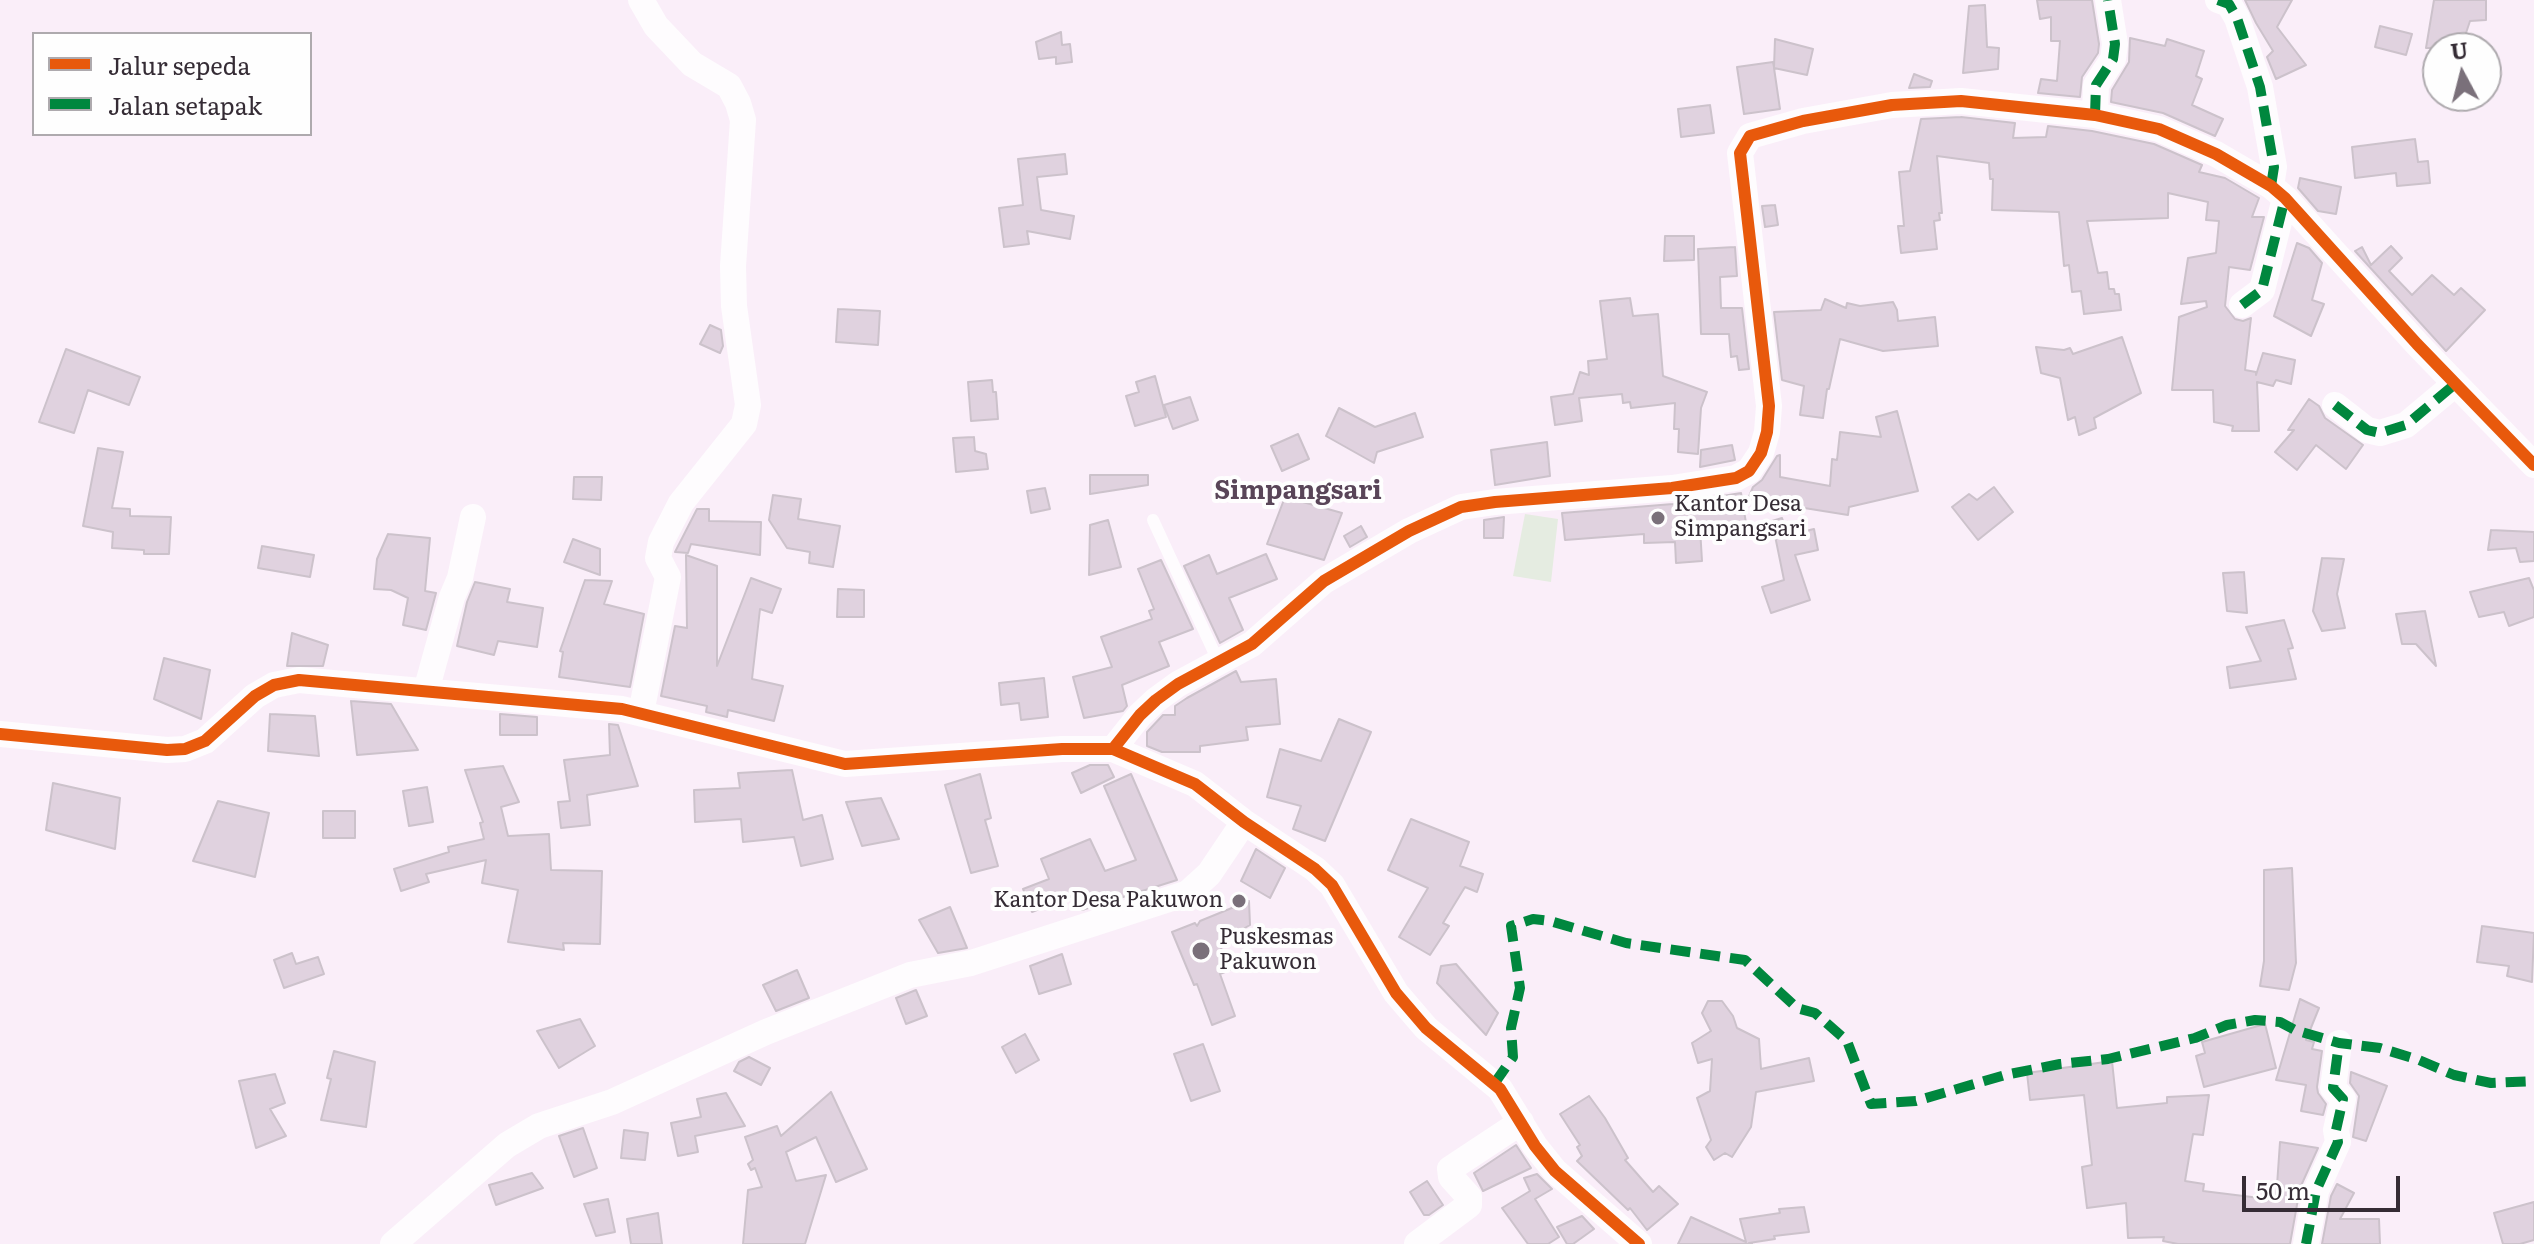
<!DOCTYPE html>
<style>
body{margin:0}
#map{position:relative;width:2534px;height:1244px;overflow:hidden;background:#faeef9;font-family:Literata,serif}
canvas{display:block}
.legend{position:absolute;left:32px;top:32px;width:280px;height:104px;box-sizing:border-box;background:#fefefe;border:2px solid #aeaaae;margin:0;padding:10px 14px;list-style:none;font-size:24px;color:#352c35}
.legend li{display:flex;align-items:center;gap:16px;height:40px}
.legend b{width:40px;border:2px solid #aeaaae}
.north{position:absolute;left:2422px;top:32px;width:80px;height:80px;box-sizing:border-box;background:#fefefe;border:2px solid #aeaaae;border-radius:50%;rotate:353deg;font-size:22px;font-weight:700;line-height:32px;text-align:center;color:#352c35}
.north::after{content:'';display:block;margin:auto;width:28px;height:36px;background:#7a707a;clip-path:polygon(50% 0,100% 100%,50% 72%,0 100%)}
.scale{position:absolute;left:2242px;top:1176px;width:158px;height:36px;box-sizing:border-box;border:4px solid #352c35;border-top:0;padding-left:10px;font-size:24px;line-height:28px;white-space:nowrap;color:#352c35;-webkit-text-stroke:6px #fefefe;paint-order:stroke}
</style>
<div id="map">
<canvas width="2534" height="1244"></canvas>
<ul class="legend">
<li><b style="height:10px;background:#e8590c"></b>Jalur sepeda</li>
<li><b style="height:10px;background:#00873e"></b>Jalan setapak</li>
</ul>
<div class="north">U</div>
<div class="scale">50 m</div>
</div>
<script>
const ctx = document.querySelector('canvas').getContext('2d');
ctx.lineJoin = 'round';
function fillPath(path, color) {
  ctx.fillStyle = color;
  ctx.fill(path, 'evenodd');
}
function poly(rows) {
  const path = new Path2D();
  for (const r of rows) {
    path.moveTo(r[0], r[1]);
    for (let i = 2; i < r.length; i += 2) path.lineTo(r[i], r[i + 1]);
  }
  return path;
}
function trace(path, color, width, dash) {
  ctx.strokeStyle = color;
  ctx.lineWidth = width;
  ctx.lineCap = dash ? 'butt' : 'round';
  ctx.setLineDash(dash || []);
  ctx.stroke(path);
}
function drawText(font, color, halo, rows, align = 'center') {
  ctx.font = font + ' Literata,serif';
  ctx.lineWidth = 8;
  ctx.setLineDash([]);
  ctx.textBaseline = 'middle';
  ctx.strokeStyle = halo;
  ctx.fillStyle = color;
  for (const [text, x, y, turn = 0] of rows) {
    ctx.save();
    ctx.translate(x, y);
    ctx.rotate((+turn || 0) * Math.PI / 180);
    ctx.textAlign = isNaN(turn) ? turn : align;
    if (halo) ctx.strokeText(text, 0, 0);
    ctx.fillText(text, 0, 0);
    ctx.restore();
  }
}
const green = poly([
 [1525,514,1558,519,1551,582,1513,576]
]);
const building = poly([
 [2037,0,2092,0,2099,44,2098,53,2082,77,2080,97,2038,93,2041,79,2057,81,2060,41,2051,41,2051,17,2040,19,2037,0],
 [2245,0,2292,0,2277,27,2306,65,2276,79,2267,57,2273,51,2256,23,2245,0],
 [2434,0,2486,0,2486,20,2470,21,2461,48,2426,48,2434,0],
 [1985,5,1987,47,1999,48,1998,69,1963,73,1969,6,1985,5],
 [2380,26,2412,34,2406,55,2375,47,2380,26],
 [1061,32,1062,45,1070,44,1072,62,1056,64,1056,57,1039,59,1036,42,1061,32],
 [2130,38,2165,46,2167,39,2204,51,2196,76,2202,79,2192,105,2223,119,2215,136,2163,113,2111,102,2112,90,2129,62,2130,38],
 [1775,39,1813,49,1807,75,1774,68,1780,109,1744,114,1737,67,1773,62,1774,67,1775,39],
 [1914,74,1932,81,1930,87,1909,88,1914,74],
 [1710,105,1714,133,1681,137,1678,109,1710,105],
 [1961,117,2015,123,2013,138,2046,137,2048,126,2092,131,2154,144,2202,165,2199,172,2225,178,2259,198,2252,217,2264,217,2250,270,2229,267,2225,306,2235,319,2243,321,2251,318,2245,370,2256,372,2256,375,2263,353,2295,360,2291,384,2276,380,2273,386,2257,382,2259,431,2232,431,2233,426,2214,422,2213,390,2172,390,2179,317,2207,307,2206,301,2181,304,2188,258,2216,253,2219,221,2206,220,2208,202,2168,193,2168,218,2087,221,2098,273,2107,272,2109,289,2114,289,2115,294,2119,294,2121,310,2084,314,2081,291,2072,292,2069,265,2064,266,2059,212,1992,210,1993,179,1990,179,1989,163,1937,156,1942,213,1939,213,1940,220,1934,221,1937,249,1901,253,1898,226,1904,226,1899,172,1910,171,1921,119,1961,117],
 [2415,139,2418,162,2428,161,2430,183,2397,186,2396,173,2355,178,2352,147,2415,139],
 [1065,154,1067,174,1037,177,1041,210,1074,216,1070,239,1027,231,1029,244,1004,247,999,208,1023,205,1018,159,1065,154],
 [2300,178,2341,187,2336,214,2318,211,2298,188,2300,178],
 [1775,205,1778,225,1765,227,1762,206,1775,205],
 [1665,236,1694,236,1694,260,1664,261,1665,236],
 [2297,243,2309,248,2322,263,2312,300,2324,304,2311,336,2274,316,2297,243],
 [2391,246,2402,258,2389,271,2412,295,2432,275,2454,295,2461,288,2485,310,2446,351,2355,251,2362,247,2371,265,2391,246],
 [1735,247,1737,276,1720,277,1721,308,1742,308,1749,369,1739,370,1737,356,1731,357,1729,334,1701,334,1698,249,1735,247],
 [1630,298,1633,316,1658,314,1663,376,1707,392,1701,408,1698,454,1678,452,1679,429,1674,429,1675,403,1631,408,1630,402,1623,403,1622,394,1579,398,1582,421,1555,425,1551,397,1573,394,1580,372,1589,375,1588,361,1607,359,1600,301,1630,298],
 [1825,299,1846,308,1847,303,1860,306,1893,302,1897,310,1898,321,1935,317,1938,346,1883,351,1840,339,1829,389,1827,389,1823,418,1800,415,1804,386,1782,380,1774,312,1821,310,1825,299],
 [838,309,880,311,878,345,836,342,838,309],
 [710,325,721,330,723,346,720,353,700,344,710,325],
 [2122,337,2141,393,2094,418,2096,428,2079,435,2075,417,2068,420,2060,378,2041,373,2036,347,2064,350,2070,348,2073,354,2122,337],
 [66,349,140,377,129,405,88,390,74,433,39,422,66,349],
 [1155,376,1166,417,1135,426,1126,396,1139,392,1136,382,1155,376],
 [992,380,993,392,996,392,998,419,971,421,968,382,992,380],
 [1190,397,1198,420,1173,429,1164,405,1190,397],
 [2309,399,2319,406,2325,418,2363,445,2346,469,2316,445,2297,470,2275,452,2294,430,2288,430,2309,399],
 [1339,408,1375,427,1415,413,1423,437,1377,452,1374,463,1326,436,1339,408],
 [1897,411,1918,491,1849,507,1848,515,1748,499,1753,487,1762,480,1777,456,1780,455,1780,477,1830,486,1832,459,1837,460,1840,432,1881,437,1876,417,1897,411],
 [1298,434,1309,459,1282,471,1271,446,1298,434],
 [974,437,975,451,986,454,988,469,956,472,953,438,974,437],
 [1547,442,1550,476,1495,485,1491,450,1547,442],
 [1732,445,1735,460,1700,467,1701,450,1732,445],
 [98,448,123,452,112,508,130,509,130,516,171,517,169,554,144,554,144,550,112,548,113,532,83,526,98,448],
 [1090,475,1148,475,1148,485,1090,494,1090,475],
 [574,477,602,477,601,500,573,499,574,477],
 [1994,487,2013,512,1978,540,1952,507,1969,494,1977,500,1994,487],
 [1045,488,1050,509,1031,513,1027,491,1045,488],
 [1741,493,1746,523,1700,528,1702,561,1676,563,1675,542,1644,543,1644,534,1565,540,1562,513,1673,504,1741,493],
 [773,495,801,499,798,519,840,526,833,567,809,563,810,552,787,548,769,520,773,495],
 [1285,497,1342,513,1324,560,1267,544,1285,497],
 [697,509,709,509,709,521,761,522,760,555,691,544,688,553,675,552,697,509],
 [1504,517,1503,538,1484,538,1484,520,1504,517],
 [1782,518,1788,535,1814,529,1818,550,1795,555,1810,600,1771,613,1762,587,1784,580,1772,521,1782,518],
 [1108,520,1121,567,1089,575,1090,525,1108,520],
 [1361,526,1367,537,1350,547,1344,536,1361,526],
 [2491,530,2534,532,2534,561,2520,562,2516,548,2488,550,2491,530],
 [388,534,430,538,425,591,436,593,426,630,403,625,408,598,391,590,374,589,377,559,388,534],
 [573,539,600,549,600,575,564,562,573,539],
 [262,546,314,555,310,577,258,568,262,546],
 [1266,554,1277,579,1229,598,1243,630,1220,643,1184,566,1209,555,1217,574,1266,554],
 [686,555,717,566,717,666,751,578,781,589,772,613,760,609,752,679,783,686,774,721,728,710,727,717,706,712,707,706,661,696,675,626,687,628,686,555],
 [2322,558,2344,559,2337,594,2345,628,2322,631,2313,611,2322,558],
 [1161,560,1193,629,1159,642,1169,666,1122,685,1127,706,1123,711,1084,718,1073,677,1112,667,1101,637,1152,619,1149,611,1154,609,1138,569,1161,560],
 [2244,572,2247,613,2227,611,2223,573,2244,572],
 [2529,578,2534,590,2534,617,2509,626,2504,612,2479,617,2470,592,2529,578],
 [585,580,612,581,604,604,644,614,630,687,559,677,563,652,560,651,585,580],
 [475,582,510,589,507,602,543,608,537,647,498,641,494,655,457,646,467,602,475,582],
 [838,589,864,590,864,617,837,617,838,589],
 [2425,611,2436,666,2416,644,2402,644,2396,614,2425,611],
 [2284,620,2293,648,2288,649,2296,679,2230,688,2227,667,2261,661,2246,627,2284,620],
 [292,633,328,645,323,666,287,666,292,633],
 [164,658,210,670,201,719,154,699,164,658],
 [1236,671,1241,682,1276,679,1280,724,1246,727,1248,740,1200,746,1200,752,1162,752,1147,746,1147,732,1163,715,1175,715,1175,706,1187,698,1236,671],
 [1044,678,1048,717,1021,720,1019,703,1001,705,999,683,1044,678],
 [351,701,391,704,418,750,357,755,351,701],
 [270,714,315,716,319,756,268,751,270,714],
 [500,714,537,717,537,735,500,735,500,714],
 [1339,719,1371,732,1325,841,1293,829,1301,806,1267,797,1280,749,1321,761,1339,719],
 [609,724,618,725,638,786,587,795,590,825,561,828,558,802,570,801,564,760,610,755,609,724],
 [1090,765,1108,765,1114,777,1081,793,1072,773,1090,765],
 [503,766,519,802,501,807,508,836,549,834,551,870,602,871,600,944,563,943,564,950,508,942,518,890,482,883,486,860,426,874,429,882,401,891,394,869,449,852,448,847,484,839,480,823,483,822,465,770,503,766],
 [792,770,803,820,822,815,833,859,801,866,794,837,743,842,741,819,695,822,694,790,740,788,738,773,792,770],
 [980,774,991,818,985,820,998,866,971,873,945,785,980,774],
 [1131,774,1177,880,1082,910,1075,895,1032,912,1023,889,1049,879,1041,859,1090,839,1105,871,1136,860,1104,786,1131,774],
 [53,783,120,798,115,849,46,830,53,783],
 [427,787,433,822,409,826,403,791,427,787],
 [881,798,899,839,862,846,846,802,881,798],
 [218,801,269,813,255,877,193,861,218,801],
 [323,811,355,811,355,838,323,838,323,811],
 [1411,819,1469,842,1460,866,1483,874,1477,892,1465,887,1443,923,1449,926,1430,955,1399,937,1428,888,1388,870,1411,819],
 [1256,849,1285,868,1270,898,1241,881,1256,849],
 [2292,868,2296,963,2289,990,2260,986,2264,961,2264,870,2292,868],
 [1249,901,1250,925,1219,943,1230,970,1220,974,1235,1016,1212,1025,1197,984,1194,985,1172,932,1195,923,1197,926,1200,921,1249,901],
 [950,907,967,948,938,953,919,920,950,907],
 [2482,926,2534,933,2532,982,2507,976,2509,966,2477,962,2482,926],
 [292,953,296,964,318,957,324,974,284,988,274,960,292,953],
 [1062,954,1071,984,1039,994,1030,966,1062,954],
 [1456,964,1498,1013,1486,1035,1437,983,1441,966,1456,964],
 [797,970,809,998,776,1011,763,985,797,970],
 [916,990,927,1016,906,1024,896,998,916,990],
 [2300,999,2319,1008,2306,1040,2314,1042,2312,1049,2322,1051,2317,1087,2318,1093,2326,1104,2323,1115,2301,1111,2306,1085,2276,1080,2300,999],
 [1708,1001,1722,1001,1733,1016,1737,1028,1759,1039,1761,1069,1809,1058,1814,1081,1756,1092,1751,1127,1732,1157,1725,1153,1714,1160,1706,1147,1711,1140,1697,1098,1710,1091,1712,1059,1698,1063,1692,1043,1711,1031,1702,1013,1708,1001],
 [580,1019,595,1046,559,1068,537,1031,580,1019],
 [2265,1024,2276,1068,2204,1087,2196,1056,2205,1053,2202,1042,2265,1024],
 [1025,1034,1039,1060,1016,1073,1002,1047,1025,1034],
 [1203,1044,1220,1091,1191,1101,1174,1054,1203,1044],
 [334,1051,375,1062,366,1127,321,1120,331,1079,327,1078,334,1051],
 [749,1057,770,1068,761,1085,734,1071,739,1062,749,1057],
 [2112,1061,2117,1108,2167,1103,2167,1097,2209,1095,2203,1135,2193,1134,2185,1181,2204,1184,2203,1191,2276,1200,2280,1142,2318,1148,2300,1188,2290,1244,2178,1244,2163,1241,2164,1237,2128,1238,2126,1203,2087,1208,2082,1167,2092,1165,2084,1095,2030,1100,2027,1073,2112,1061],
 [2351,1072,2387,1086,2366,1141,2353,1137,2359,1096,2350,1083,2351,1072],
 [275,1074,285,1103,270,1109,286,1136,256,1148,239,1081,275,1074],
 [831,1092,867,1169,836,1182,816,1137,786,1152,796,1181,826,1175,805,1244,743,1244,748,1190,762,1187,755,1168,751,1170,748,1164,753,1160,745,1137,777,1126,781,1136,831,1092],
 [726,1093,745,1126,695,1136,698,1152,678,1156,671,1123,701,1117,697,1099,726,1093],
 [1589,1096,1605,1118,1628,1158,1625,1160,1653,1192,1659,1186,1678,1204,1647,1230,1630,1208,1628,1210,1577,1161,1582,1156,1577,1147,1580,1145,1560,1114,1589,1096],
 [583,1128,597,1168,574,1177,559,1136,583,1128],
 [624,1130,648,1133,645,1160,621,1158,624,1130],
 [1516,1145,1531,1168,1483,1191,1474,1173,1516,1145],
 [532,1173,543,1188,496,1205,489,1185,532,1173],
 [1537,1174,1552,1189,1535,1199,1559,1237,1548,1244,1528,1244,1502,1208,1530,1191,1524,1178,1537,1174],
 [1427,1181,1443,1205,1429,1215,1424,1215,1410,1192,1427,1181],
 [2337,1184,2354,1193,2340,1219,2379,1219,2380,1244,2322,1244,2331,1196,2337,1184],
 [608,1199,615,1232,596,1236,584,1204,608,1199],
 [2534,1202,2534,1240,2520,1244,2503,1244,2494,1213,2534,1202],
 [1804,1207,1809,1232,1774,1236,1775,1239,1749,1243,1752,1244,1678,1244,1691,1217,1746,1242,1740,1219,1780,1213,1779,1209,1804,1207],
 [658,1213,662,1244,631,1244,627,1219,658,1213],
 [1582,1216,1594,1229,1573,1244,1567,1244,1557,1227,1582,1216]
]);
const lane = poly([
 [1153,520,1219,663]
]);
const street = poly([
 [2218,0,2229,4,2237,18,2260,87,2274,167,2271,186],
 [2095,115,2096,85,2113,59,2115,44,2108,0],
 [2242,305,2262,290,2285,198],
 [2335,405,2367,430,2380,433,2406,425,2455,384],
 [426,691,452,597,460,578,473,517],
 [641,713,668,577,658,558,661,542,681,503,744,424,748,405,734,306,733,266,743,120,738,103,729,86,692,64,656,26,641,0],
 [0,734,167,750,185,749,205,741,255,696,274,685,299,680,622,709,845,764,1062,749,1113,749,1195,784,1244,822,1315,869,1332,885,1396,993,1426,1028,1500,1089,1535,1146,1555,1171,1639,1244],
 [1113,749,1140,715,1156,700,1178,684,1252,644,1324,581,1409,531,1461,507,1495,502,1672,488,1736,478,1749,471,1761,453,1767,432,1769,406,1740,153,1750,136,1803,121,1892,105,1961,101,2095,115,2159,129,2216,154,2271,186,2285,198,2417,344,2534,465],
 [393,1244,507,1145,539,1126,612,1102,766,1032,910,975,971,963,1188,893,1209,874,1244,822],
 [1417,1244,1469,1205,1469,1197,1451,1177,1450,1169,1521,1122],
 [2306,1244,2316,1191,2338,1142,2336,1130,2343,1099,2333,1088,2339,1043]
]);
const quiet = poly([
 [2218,0,2229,4,2237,18,2260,87,2274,167,2271,186],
 [2095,115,2096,85,2113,59,2115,44,2108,0],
 [2242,305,2262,290,2285,198],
 [2335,405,2367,430,2380,433,2406,425,2455,384],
 [1494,1084,1513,1057,1511,1028,1520,988,1511,926,1533,919,1550,921,1626,943,1745,960,1797,1008,1815,1013,1847,1041,1871,1104,1916,1101,2005,1075,2060,1064,2108,1059,2195,1038,2227,1025,2255,1020,2280,1022,2295,1030,2339,1043,2380,1048,2419,1060,2454,1075,2491,1083,2534,1081],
 [2306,1244,2316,1191,2338,1142,2336,1130,2343,1099,2333,1088,2339,1043]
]);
const cycleway = poly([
 [0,734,167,750,185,749,205,741,255,696,274,685,299,680,622,709,845,764,1062,749,1113,749,1195,784,1244,822,1315,869,1332,885,1396,993,1426,1028,1500,1089,1535,1146,1555,1171,1639,1244],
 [1113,749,1140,715,1156,700,1178,684,1252,644,1324,581,1409,531,1461,507,1495,502,1672,488,1736,478,1749,471,1761,453,1767,432,1769,406,1740,153,1750,136,1803,121,1892,105,1961,101,2095,115,2159,129,2216,154,2271,186,2285,198,2417,344,2534,465]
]);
const markers = [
 [1658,518,8,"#7a707a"],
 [1239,901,8,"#7a707a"],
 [1201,951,10,"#7a707a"]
];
const poiNames = [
 ["Kantor Desa",1674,505],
 ["Simpangsari",1674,530],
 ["Kantor Desa Pakuwon",1223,901,"right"],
 ["Puskesmas",1219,938],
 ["Pakuwon",1219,963]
];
const quarterNames = [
 ["Simpangsari",1298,491]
];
fillPath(green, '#e5ece1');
fillPath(building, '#e0d2df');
trace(building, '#ccc2cb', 2);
trace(lane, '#fefcfe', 12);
trace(street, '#fefcfe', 26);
trace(quiet, '#00873e', 10, [20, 10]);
trace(cycleway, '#e8590c', 12);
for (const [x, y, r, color] of markers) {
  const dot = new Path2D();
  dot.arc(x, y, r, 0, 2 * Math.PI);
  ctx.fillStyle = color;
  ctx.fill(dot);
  trace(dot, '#fefefe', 3);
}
drawText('22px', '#352c35', '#fefefe', poiNames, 'left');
drawText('bold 26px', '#594558', '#fefefe', quarterNames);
</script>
